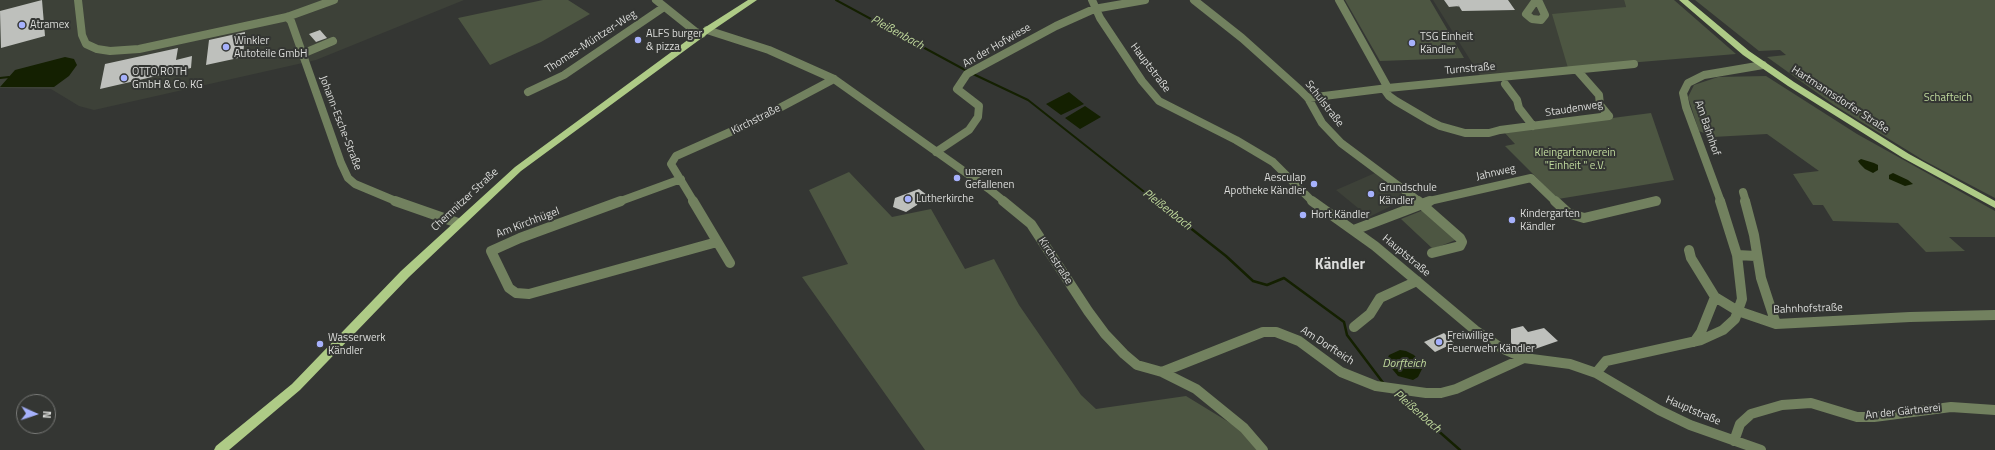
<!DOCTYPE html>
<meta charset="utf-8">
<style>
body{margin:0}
#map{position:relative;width:1995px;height:450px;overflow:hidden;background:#343633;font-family:"Titillium Web",sans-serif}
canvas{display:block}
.north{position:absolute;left:16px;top:394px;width:40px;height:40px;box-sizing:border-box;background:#343633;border:1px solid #777876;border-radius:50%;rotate:93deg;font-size:11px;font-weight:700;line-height:16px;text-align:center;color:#dbdcda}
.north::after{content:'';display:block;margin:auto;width:14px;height:18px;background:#a6b1fc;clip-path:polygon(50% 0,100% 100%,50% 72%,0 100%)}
</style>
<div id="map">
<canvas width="1995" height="450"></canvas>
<div class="north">N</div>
</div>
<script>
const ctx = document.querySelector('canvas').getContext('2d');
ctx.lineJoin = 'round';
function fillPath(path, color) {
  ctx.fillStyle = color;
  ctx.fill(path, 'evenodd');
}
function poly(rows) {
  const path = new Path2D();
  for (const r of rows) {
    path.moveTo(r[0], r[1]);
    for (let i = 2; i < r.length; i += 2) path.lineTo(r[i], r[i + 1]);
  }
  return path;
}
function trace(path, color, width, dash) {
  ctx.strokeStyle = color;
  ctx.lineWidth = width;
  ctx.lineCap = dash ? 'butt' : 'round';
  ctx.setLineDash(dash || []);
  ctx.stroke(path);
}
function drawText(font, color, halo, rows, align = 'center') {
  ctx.font = font + ' "Titillium Web",sans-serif';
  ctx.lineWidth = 4;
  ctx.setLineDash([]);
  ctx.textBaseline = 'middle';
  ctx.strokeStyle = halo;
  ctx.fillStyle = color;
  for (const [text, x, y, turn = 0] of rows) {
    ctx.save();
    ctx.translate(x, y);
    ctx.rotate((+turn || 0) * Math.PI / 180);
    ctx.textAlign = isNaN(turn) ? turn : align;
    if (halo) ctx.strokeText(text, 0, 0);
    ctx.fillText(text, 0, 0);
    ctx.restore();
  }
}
const built = poly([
 [0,0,464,0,316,60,94,110,79,106,51,89,0,88],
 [1433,0,1624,0,1626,7,1568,68,1482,79],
 [1375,173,1407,198,1369,217,1336,190]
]);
const green = poly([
 [543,0,568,0,590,14,541,42,490,65,458,18],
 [1345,0,1430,0,1464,58,1380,61],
 [1624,0,1674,0,1736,54,1568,68,1552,14,1626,7],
 [1695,0,1995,0,1995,198,1923,160,1834,105,1767,57,1786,55,1780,50,1759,51],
 [1766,76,1857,134,1995,211,1995,237,1949,237,1965,251,1926,252,1898,223,1833,221,1823,205,1813,205,1793,174,1819,171,1767,134,1713,137,1699,131,1688,97,1694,85,1718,77],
 [1651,113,1674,180,1558,199,1505,146,1515,144,1504,132],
 [849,172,892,217,931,209,965,269,994,259,1019,305,1081,395,1096,409,1186,396,1240,429,1257,450,925,450,802,277,848,264,809,190],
 [1426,209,1458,239,1433,249,1401,219]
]);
const water = poly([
 [65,57,74,59,77,65,69,76,54,87,0,87,15,70],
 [1069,92,1084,104,1061,115,1046,104],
 [1085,106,1101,117,1080,129,1065,118],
 [1861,159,1874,163,1878,165,1878,170,1873,173,1865,169,1860,164,1858,161],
 [1893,173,1908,180,1913,184,1905,186,1889,179,1889,175],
 [1400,350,1406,351,1414,355,1420,362,1423,367,1418,377,1413,380,1398,376,1388,364,1387,360,1389,355]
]);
const streamFar1 = poly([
 [836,0,967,71],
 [971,73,1028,100,1157,202],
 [0,78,9,77]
]);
const stream = poly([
 [1156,201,1226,256,1253,281,1267,285,1284,278,1344,322,1347,335,1384,384],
 [1394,392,1460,450]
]);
const building = poly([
 [42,0,45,36,1,48,0,11],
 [1444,0,1508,0,1515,10,1462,11,1457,3,1459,6,1449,7],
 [320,30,327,38,316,42,309,34],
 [245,32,243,57,206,65,209,40],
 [178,48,176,60,192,56,191,68,100,89,105,64],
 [919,189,927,195,918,201,917,205,906,212,893,207,895,198],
 [1523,326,1528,332,1544,328,1558,341,1532,350,1530,347,1511,344,1511,329],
 [1444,333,1454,343,1435,352,1424,342]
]);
const minorFar1 = poly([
 [78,0,82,35,86,44,97,49,110,51,139,49,287,17,334,0],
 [656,0,696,32,702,34],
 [1092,0,1100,18,1142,81,1159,101,1236,140,1273,162,1313,202],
 [1194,0,1242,38,1300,90,1308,98,1322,123,1341,143,1420,202],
 [1339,0,1388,88],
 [1536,0,1526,14,1532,19,1541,20,1545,15,1538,0],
 [287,17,291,21,341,163,348,178,355,184,398,202],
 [707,30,769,50,834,79,989,189,1005,202],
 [302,54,333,41],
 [1577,70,1599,95,1600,105,1609,116],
 [1505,84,1517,100,1519,108,1533,126],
 [1384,89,1389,96,1396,101,1430,121,1440,126,1465,133,1489,133,1500,130,1609,116],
 [528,92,564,75,664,7],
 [1308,98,1388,88,1634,64],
 [936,152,969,130,978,117,979,106,957,89,967,74,1056,26,1094,9,1145,0],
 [1743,192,1746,202],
 [618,202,681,179],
 [694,202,671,164,676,156,755,121,834,79],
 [1425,202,1531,178,1556,202],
 [1652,202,1656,201],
 [1721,202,1686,107,1683,93,1688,83,1704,75,1763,65]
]);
const minor = poly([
 [395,201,458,223],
 [621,201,520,238,491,251,509,288,516,293,529,294,717,242],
 [693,201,730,263],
 [1003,201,1031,224,1088,311,1105,334,1124,354,1137,365,1162,372,1196,389,1244,428,1263,450],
 [1312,201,1375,246,1475,330,1501,348,1524,358,1570,364,1596,373,1659,410,1690,425,1761,450],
 [1418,201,1460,238,1462,242,1460,246,1432,253],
 [1555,201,1568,213,1584,218,1656,201],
 [1745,201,1754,235,1761,278,1776,324],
 [1354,230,1430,201],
 [1689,250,1691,258,1715,297,1738,311,1776,324,1910,317,1995,315],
 [1737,255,1756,256],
 [1354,327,1370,314,1380,298,1417,281],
 [1694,342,1701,332,1715,297],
 [1162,372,1263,332,1276,332,1299,341,1341,372,1376,386,1426,393,1441,393,1456,389,1524,358],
 [1596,373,1606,361,1701,340,1723,330,1735,319,1742,299,1737,255,1720,201],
 [1734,441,1740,424,1751,414,1782,405,1811,403,1857,417,1874,417,1951,407,1995,410]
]);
const major = poly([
 [748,0,757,0,710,32,521,171,409,277,300,390,229,450,214,450,216,446,292,384,401,271,515,167,704,28,748,0],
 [1679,0,1688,0,1749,51,1794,82,1909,154,1995,201,1995,208,1903,158,1788,86,1743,55,1679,0]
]);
const markers = [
 [22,25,4,"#a6b1fc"],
 [638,40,4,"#a6b1fc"],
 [1412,43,4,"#a6b1fc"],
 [226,47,4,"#a6b1fc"],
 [124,78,4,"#a6b1fc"],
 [957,178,4,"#a6b1fc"],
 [1314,184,4,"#a6b1fc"],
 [1371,194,4,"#a6b1fc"],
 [908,199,4,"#a6b1fc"],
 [1303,215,4,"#a6b1fc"],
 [1512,220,4,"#a6b1fc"],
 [1439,342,4,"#a6b1fc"],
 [320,344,4,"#a6b1fc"]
];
const poiNames = [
 ["Atramex",30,25],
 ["ALFS burger",646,34],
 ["& pizza",646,47],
 ["TSG Einheit",1420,37],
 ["Kändler",1420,50],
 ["Winkler",234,41],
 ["Autoteile GmbH",234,54],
 ["OTTO ROTH",132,72],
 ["GmbH & Co. KG",132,85],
 ["unseren",965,172],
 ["Gefallenen",965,185],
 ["Aesculap",1306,178,"right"],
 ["Apotheke Kändler",1306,191,"right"],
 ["Grundschule",1379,188],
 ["Kändler",1379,201],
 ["Lutherkirche",916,199],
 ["Kindergarten",1520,214],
 ["Kändler",1520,227],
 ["Hort Kändler",1311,215],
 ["Freiwillige",1447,336],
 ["Feuerwehr Kändler",1447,349],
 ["Wasserwerk",328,338],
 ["Kändler",328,351]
];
const streetNames = [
 ["Thomas-Müntzer-Weg",591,42,-33],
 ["An der Hofwiese",997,46,-30],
 ["Hauptstraße",1150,68,53],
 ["Turnstraße",1470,69,-5],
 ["Hartmannsdorfer Straße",1840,100,33],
 ["Schulstraße",1324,104,52],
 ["Staudenweg",1574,109,-9],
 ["Kirchstraße",756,120,-27],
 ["Johann-Esche-Straße",340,123,69],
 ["Am Bahnhof",1707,128,71],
 ["Jahnweg",1496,173,-13],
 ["Chemnitzer Straße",465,200,-43],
 ["Am Kirchhügel",528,223,-21],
 ["Hauptstraße",1406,256,40],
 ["Kirchstraße",1055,261,57],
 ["Bahnhofstraße",1808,309,-2],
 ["Am Dorfteich",1327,346,33],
 ["Hauptstraße",1693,411,23],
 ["An der Gärtnerei",1903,412,-6]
];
const parkNames = [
 ["Schafteich",1948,98],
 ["Kleingartenverein",1575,153],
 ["\"Einheit \" e.V.",1575,166]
];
const waterNames = [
 ["Pleißenbach",897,33,29],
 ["Pleißenbach",1167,210,38],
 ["Dorfteich",1404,364],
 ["Pleißenbach",1417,412,41]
];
const districtNames = [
 ["Kändler",1340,265]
];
fillPath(built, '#3d4138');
fillPath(green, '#4d5642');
fillPath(water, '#142001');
trace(streamFar1, '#142001', 2);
trace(stream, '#142001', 2.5);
fillPath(building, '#bec0bc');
trace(minorFar1, '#72815f', 8);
trace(minor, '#72815f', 10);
fillPath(major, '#aecb86');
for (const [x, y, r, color] of markers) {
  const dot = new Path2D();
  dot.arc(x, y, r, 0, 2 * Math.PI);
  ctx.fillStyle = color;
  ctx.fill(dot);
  trace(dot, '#343633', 1.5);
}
drawText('11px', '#dbdcda', '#343633', poiNames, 'left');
drawText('11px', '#dbdcda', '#343633', streetNames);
drawText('11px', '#c1db9e', '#343633', parkNames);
drawText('italic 12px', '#bed79b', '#343633', waterNames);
drawText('bold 15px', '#dbdcda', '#343633', districtNames);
</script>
